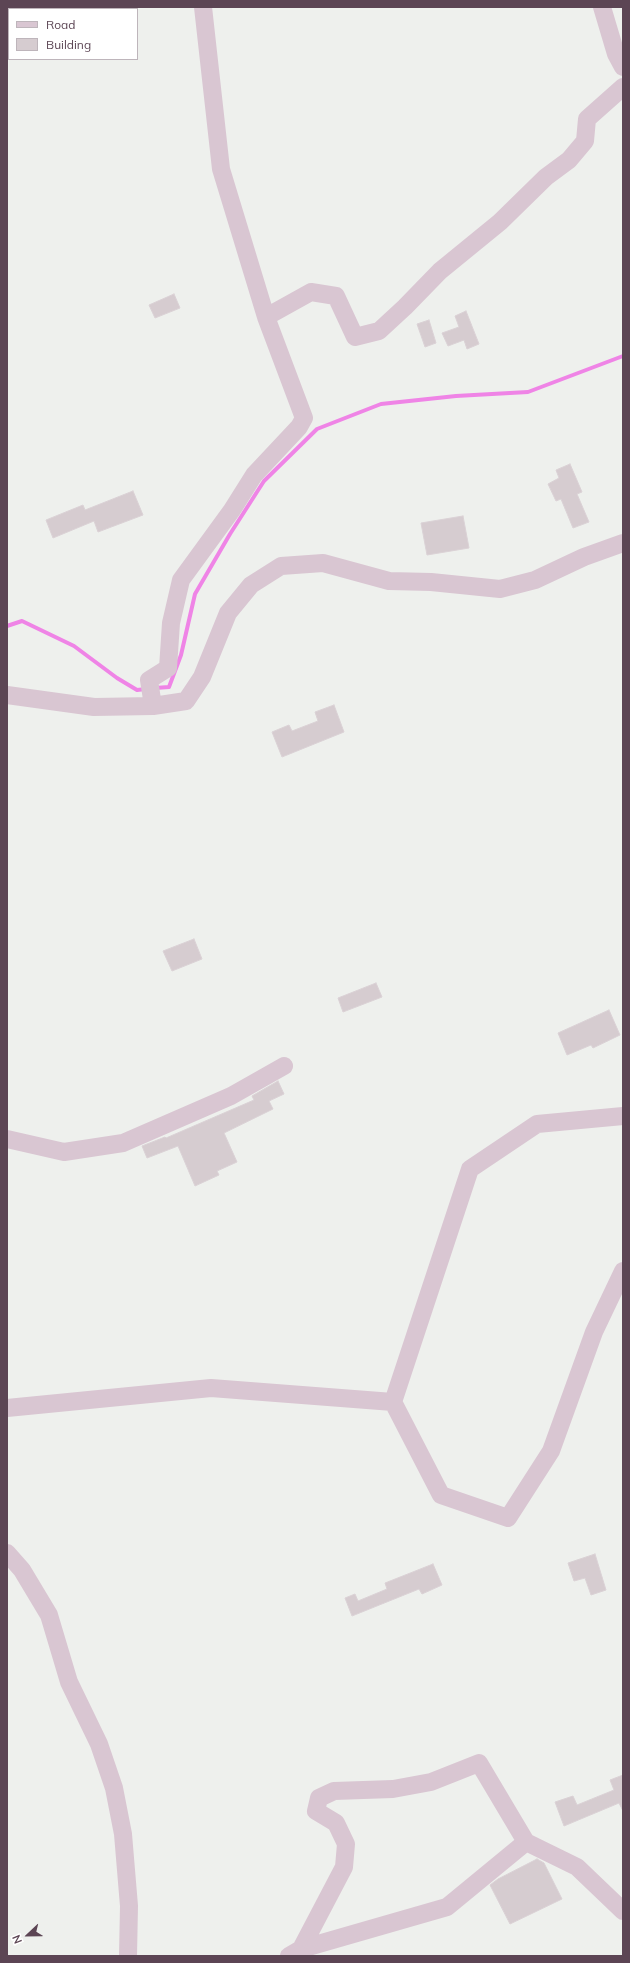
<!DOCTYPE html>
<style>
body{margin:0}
#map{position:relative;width:630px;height:1963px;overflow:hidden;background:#eef0ed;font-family:Mulish,sans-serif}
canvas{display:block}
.frame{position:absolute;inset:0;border:8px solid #5c4554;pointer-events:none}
.legend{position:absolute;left:8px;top:8px;width:130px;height:52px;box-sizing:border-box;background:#fff;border:1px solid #beb5bb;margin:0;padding:5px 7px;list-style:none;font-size:12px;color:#5c4554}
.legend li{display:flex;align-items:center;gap:8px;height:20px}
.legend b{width:20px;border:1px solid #beb5bb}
.north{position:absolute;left:8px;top:1915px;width:40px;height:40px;-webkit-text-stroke:3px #fff;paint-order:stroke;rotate:248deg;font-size:11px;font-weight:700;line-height:16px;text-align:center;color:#5c4554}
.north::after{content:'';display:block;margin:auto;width:14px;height:18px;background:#5c4554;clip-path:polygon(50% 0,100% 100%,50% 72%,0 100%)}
</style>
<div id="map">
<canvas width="630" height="1963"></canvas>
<div class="frame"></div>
<ul class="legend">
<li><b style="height:5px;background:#d9c6d2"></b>Road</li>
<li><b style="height:11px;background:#d6ccd0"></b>Building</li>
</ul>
<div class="north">N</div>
</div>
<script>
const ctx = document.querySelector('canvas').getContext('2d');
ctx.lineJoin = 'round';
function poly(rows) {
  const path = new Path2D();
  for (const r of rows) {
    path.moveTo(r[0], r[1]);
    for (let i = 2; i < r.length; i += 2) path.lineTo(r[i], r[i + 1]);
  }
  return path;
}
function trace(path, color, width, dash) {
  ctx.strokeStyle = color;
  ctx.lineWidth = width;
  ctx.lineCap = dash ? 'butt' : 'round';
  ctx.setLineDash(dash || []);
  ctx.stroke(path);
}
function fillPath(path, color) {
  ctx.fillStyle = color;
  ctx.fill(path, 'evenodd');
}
const stream = poly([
 [7,626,22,621,74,646,117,678,137,690,146,689],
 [155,688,169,687,181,655,195,594,230,534,264,481,317,429,381,404,456,396,528,392,623,356]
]);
const building = poly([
 [174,294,180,308,155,318,149,305,174,294],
 [466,311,479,344,467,349,464,340,448,346,442,333,459,327,455,316,466,311],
 [429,320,436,343,425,347,417,324,429,320],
 [570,464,582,492,577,494,589,522,573,528,561,499,556,501,548,484,559,478,556,470,570,464],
 [133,491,143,515,98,532,94,521,53,538,46,520,83,505,85,510,133,491],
 [463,516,469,548,427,555,421,523,463,516],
 [334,705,344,732,282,757,272,732,289,725,292,731,318,721,315,712,334,705],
 [194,939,202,959,172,971,163,951,194,939],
 [376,983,382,997,343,1012,338,998,376,983],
 [609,1010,620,1035,593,1048,591,1045,567,1055,558,1033,609,1010],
 [278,1081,284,1094,269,1101,273,1109,224,1133,237,1162,217,1171,219,1175,195,1186,178,1146,147,1158,142,1146,165,1137,166,1138,254,1100,252,1096,278,1081],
 [595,1554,606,1590,591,1595,585,1578,574,1581,568,1563,595,1554],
 [433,1564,442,1585,422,1594,419,1589,352,1616,345,1598,355,1594,358,1601,387,1589,385,1583,433,1564],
 [623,1775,623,1811,619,1803,564,1826,555,1802,573,1796,577,1805,614,1790,610,1780,623,1775],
 [537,1859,544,1863,562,1899,510,1924,490,1885,498,1879,537,1859]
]);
const minor = poly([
 [602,7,616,54,623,67],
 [266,317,311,292,336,296,355,337,379,331,405,307,440,271,500,222,546,177,569,160,585,141,587,119,623,87],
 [7,695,94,707,153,706,186,701,202,677,228,613,251,585,281,566,323,563,389,581,431,582,500,589,535,580,584,557,623,543],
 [153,706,149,680,168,668,171,623,181,580,232,510,254,475,299,427,304,418,266,317,221,169,203,7],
 [623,1116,537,1124,470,1169,393,1402,441,1495,508,1518,551,1451,594,1332,623,1271],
 [7,1139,64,1152,123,1143,231,1096,284,1066],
 [7,1408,211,1388,393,1402],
 [7,1553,22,1570,49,1615,69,1682,99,1744,114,1788,123,1834,129,1906,128,1956],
 [301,1949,344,1867,346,1844,336,1823,316,1811,319,1798,334,1791,393,1789,431,1782,479,1763,526,1842],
 [289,1956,301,1949,447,1907,526,1842,577,1867,623,1911]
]);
trace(stream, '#ef84e6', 4);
fillPath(building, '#d6ccd0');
trace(building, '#dad1d5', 1);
trace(minor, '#d9c6d2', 18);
</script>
